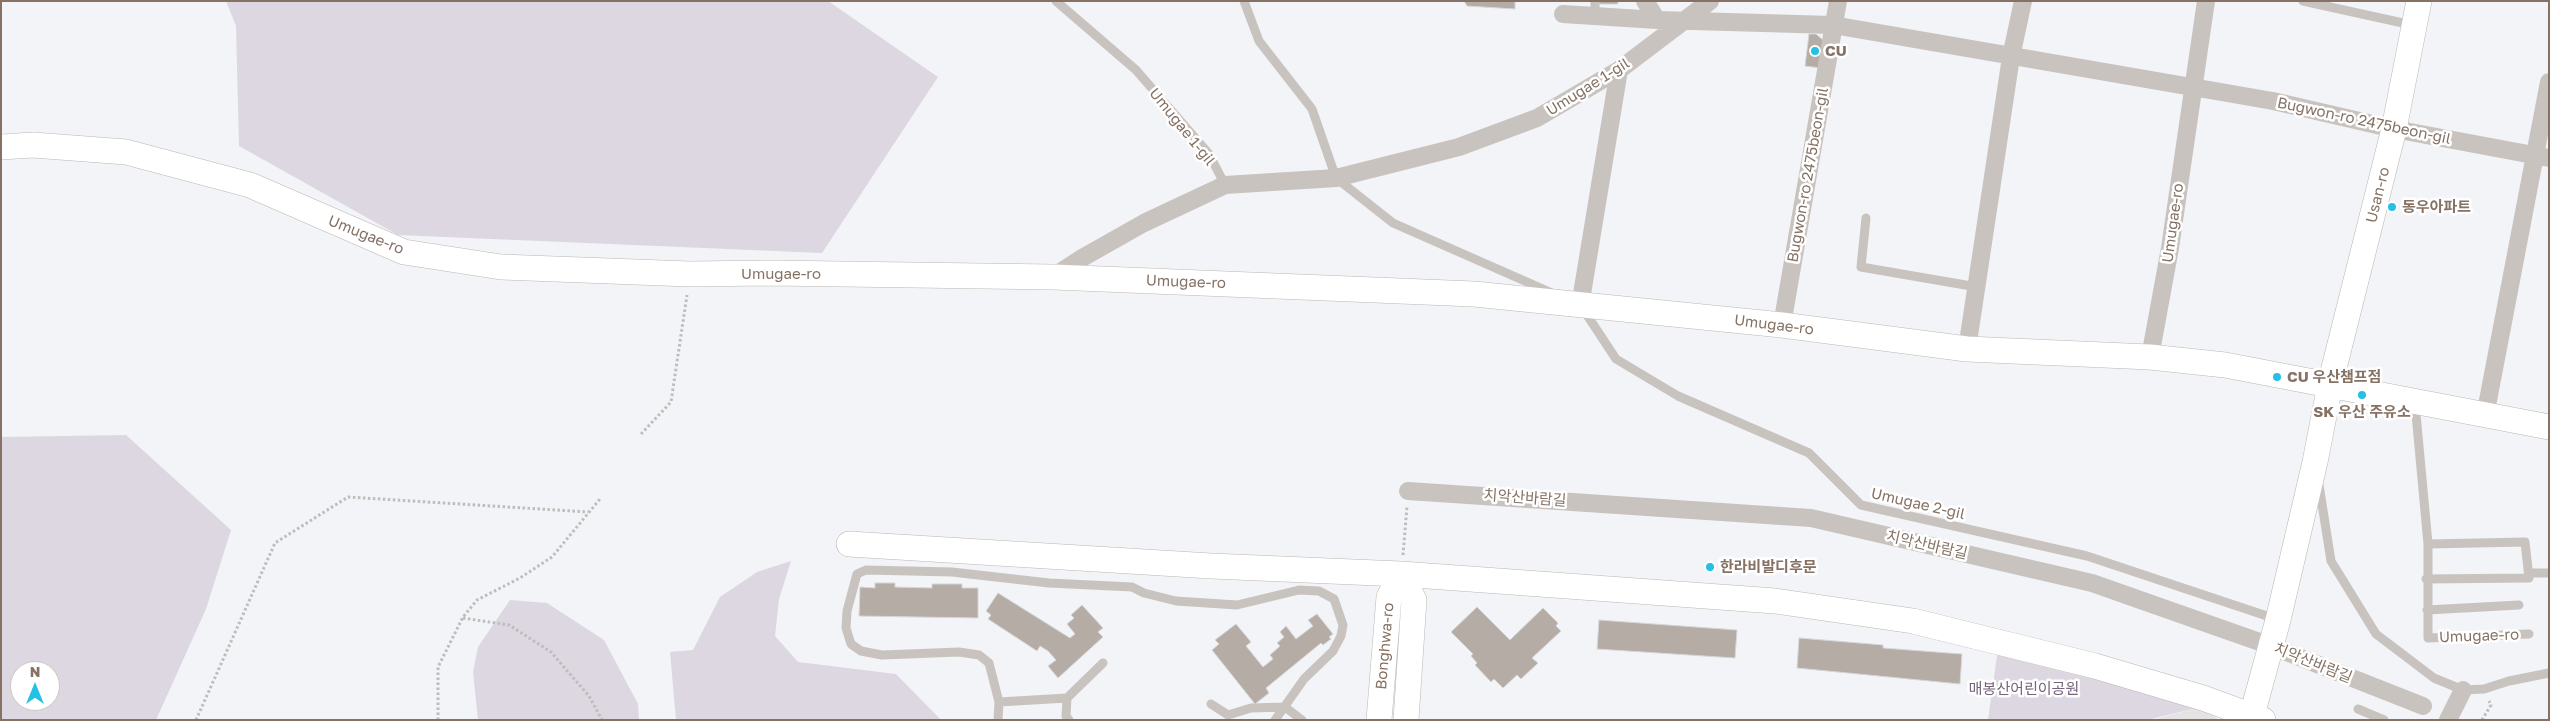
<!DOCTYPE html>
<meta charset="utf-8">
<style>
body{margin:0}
#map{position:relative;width:2550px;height:721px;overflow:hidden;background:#f3f4f7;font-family:"Golos Text",sans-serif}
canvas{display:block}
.frame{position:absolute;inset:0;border:2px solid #857265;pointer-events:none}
.north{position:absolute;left:10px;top:661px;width:50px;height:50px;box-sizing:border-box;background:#fff;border:1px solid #cec7c1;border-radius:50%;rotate:0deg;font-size:14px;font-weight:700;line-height:20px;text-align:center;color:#857265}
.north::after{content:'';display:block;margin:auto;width:18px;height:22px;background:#24c0e6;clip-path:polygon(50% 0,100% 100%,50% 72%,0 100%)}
</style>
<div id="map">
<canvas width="2550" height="721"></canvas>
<div class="frame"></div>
<div class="north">N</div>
</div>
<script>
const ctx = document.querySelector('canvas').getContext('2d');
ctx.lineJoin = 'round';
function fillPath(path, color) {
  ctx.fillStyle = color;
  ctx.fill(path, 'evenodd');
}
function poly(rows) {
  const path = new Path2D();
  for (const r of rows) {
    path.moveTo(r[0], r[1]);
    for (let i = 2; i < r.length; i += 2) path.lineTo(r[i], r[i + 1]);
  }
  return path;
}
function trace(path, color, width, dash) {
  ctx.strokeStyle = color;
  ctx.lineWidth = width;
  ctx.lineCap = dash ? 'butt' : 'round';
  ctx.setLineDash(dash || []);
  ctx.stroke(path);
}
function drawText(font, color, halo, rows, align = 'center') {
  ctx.font = font + ' "Golos Text","Noto Sans KR",sans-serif';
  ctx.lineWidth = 5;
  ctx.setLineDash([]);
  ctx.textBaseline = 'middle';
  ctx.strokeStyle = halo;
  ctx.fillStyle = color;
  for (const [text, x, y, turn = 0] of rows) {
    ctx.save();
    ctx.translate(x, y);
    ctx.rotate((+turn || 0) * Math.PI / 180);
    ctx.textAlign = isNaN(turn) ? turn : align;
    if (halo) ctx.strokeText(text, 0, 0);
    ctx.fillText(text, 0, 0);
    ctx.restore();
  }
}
const built = poly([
 [2201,707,2219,720,2152,720]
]);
const green = poly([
 [226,1,828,1,938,77,822,253,398,235,239,146,236,26],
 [126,435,231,530,206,609,156,720,1,720,1,437],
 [20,671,50,671,50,701,20,701],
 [791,561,779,599,775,636,798,662,896,674,941,720,676,720,670,652,693,650,720,597,757,572],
 [510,600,547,603,604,640,638,704,639,720,478,720,473,672,478,647],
 [1998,649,2201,707,2147,720,1988,720]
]);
const building = poly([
 [1464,1,1515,1,1515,9,1467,6,1464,1],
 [1599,1,1618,1,1618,4,1599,4,1599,1],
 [1809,34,1816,34,1824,41,1821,68,1805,66,1809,34],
 [875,583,895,583,895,587,932,588,932,584,962,584,962,588,978,588,978,618,859,616,860,587,875,588,875,583],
 [998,593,1070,638,1075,634,1067,624,1074,618,1071,615,1082,605,1103,628,1098,632,1103,637,1058,678,1048,666,1056,660,1048,651,1040,646,1037,651,988,619,991,615,986,611,998,593],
 [1477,607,1510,640,1543,608,1558,623,1556,626,1561,631,1532,658,1538,663,1521,679,1517,675,1503,688,1494,679,1491,682,1475,665,1477,663,1471,656,1473,654,1451,632,1477,607],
 [1317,614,1333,634,1329,637,1331,639,1323,645,1321,643,1266,688,1269,693,1255,704,1212,650,1219,644,1215,640,1236,624,1251,642,1246,646,1263,667,1273,659,1270,655,1280,646,1277,643,1284,637,1280,632,1286,626,1296,639,1313,626,1308,620,1317,614],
 [1599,620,1737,630,1735,658,1597,649,1599,620],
 [1799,638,1883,645,1883,648,1962,654,1960,684,1797,668,1799,638]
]);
const path = poly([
 [641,434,671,402,687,295],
 [1403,555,1407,506],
 [463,618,509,625,551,652,589,696,602,720],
 [196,720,275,543,348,497,588,512],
 [438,720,438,667,463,617,477,600,520,578,552,557,600,499],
 [2482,720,2491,705,2489,701]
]);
const lane = poly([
 [1056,1,1136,70,1209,154,1225,185],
 [1244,1,1259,41,1312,109,1336,178,1393,223,1552,293],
 [1595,1,1595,15],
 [2303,1,2412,25],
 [1866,218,1861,267,1977,287],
 [1583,309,1616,359,1678,396,1809,453,1861,505,2087,556,2276,619],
 [2415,403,2428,544,2428,638,2529,634],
 [2319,485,2331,561,2376,634,2434,678,2463,690,2484,689,2509,681,2549,673],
 [2529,573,2549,573],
 [2426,579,2529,578,2525,542,2428,544],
 [2427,610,2519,605],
 [1067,698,1066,716,1069,720],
 [999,702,1067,698,1103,663],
 [1211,704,1228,715,1251,708,1285,707,1302,720],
 [2358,709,2384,720],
 [998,720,999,702,989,663,979,655,959,652,882,655,861,651,851,644,846,628,847,611,857,574,866,570,952,572,1049,583,1132,587,1144,593,1176,601,1237,605,1299,590,1319,591,1334,599,1343,625,1341,636,1333,651,1304,679,1275,720]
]);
const street = poly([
 [1645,1,1657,20,1833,25,2273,101,2394,129,2549,158],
 [1563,14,1657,20],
 [1053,277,1082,258,1144,223,1225,185,1336,178,1459,147,1537,118,1619,70,1710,1],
 [1580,306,1619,70],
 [1782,325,1838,1],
 [1967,349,2011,57,2023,1],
 [2150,357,2170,248,2206,1],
 [2485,416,2549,82],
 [1408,491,1811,518,2092,583,2271,646,2423,706],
 [2448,720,2463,690]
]);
const secondary = poly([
 [1,147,33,145,126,152,250,185,404,252,501,267,690,274,771,273,1053,277,1474,294,1782,325,1967,349,2150,357,2225,365,2549,427],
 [849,544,1211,566,1401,574,1775,601,1913,621,2095,666,2203,698,2263,720],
 [1401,574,1414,600,1406,720],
 [2252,715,2278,620,2315,462,2331,380,2394,129,2419,1],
 [1379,720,1389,597,1401,574]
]);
const markers = [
 [1815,51,5,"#24c0e6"],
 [2392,207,5,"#24c0e6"],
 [2277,377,5,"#24c0e6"],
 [2362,395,5,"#24c0e6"],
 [1710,567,5,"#24c0e6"]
];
const poiNames = [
 ["CU",1825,51],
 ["동우아파트",2402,207],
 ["CU 우산챔프점",2287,377],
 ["SK 우산 주유소",2362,412,"center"],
 ["한라비발디후문",1720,567]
];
const streetNames = [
 ["Umugae 1-gil",1588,87,-32],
 ["Bugwon-ro 2475beon-gil",2364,121,12],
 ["Umugae 1-gil",1182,127,51],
 ["Bugwon-ro 2475beon-gil",1808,175,-80],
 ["Usan-ro",2378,195,-76],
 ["Umugae-ro",2173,223,-82],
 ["Umugae-ro",366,235,22],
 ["Umugae-ro",781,274],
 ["Umugae-ro",1186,282,2],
 ["Umugae-ro",1774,325,7],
 ["치악산바람길",1525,498,4],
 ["Umugae 2-gil",1918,504,13],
 ["치악산바람길",1927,545,13],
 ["Umugae-ro",2479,636,-2],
 ["Bonghwa-ro",1385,646,-85],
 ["치악산바람길",2313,663,22]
];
const parkNames = [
 ["매봉산어린이공원",2024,689]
];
fillPath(built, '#e5e3e4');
fillPath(green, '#dcd7e1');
fillPath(building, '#b5aca6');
trace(building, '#d6d6d8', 1);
trace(secondary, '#bcb6b2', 26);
trace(path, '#bfbcb9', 3, [2.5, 2.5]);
trace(lane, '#c8c3bf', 9);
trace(street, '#c8c3bf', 18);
trace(secondary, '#fff', 25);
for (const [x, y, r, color] of markers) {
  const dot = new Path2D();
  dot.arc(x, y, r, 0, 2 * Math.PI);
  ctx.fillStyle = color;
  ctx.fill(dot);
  trace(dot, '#fff', 2);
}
drawText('bold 15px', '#857265', '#fff', poiNames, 'left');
drawText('15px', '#857265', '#fff', streetNames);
drawText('15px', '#76647c', '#fff', parkNames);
</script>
